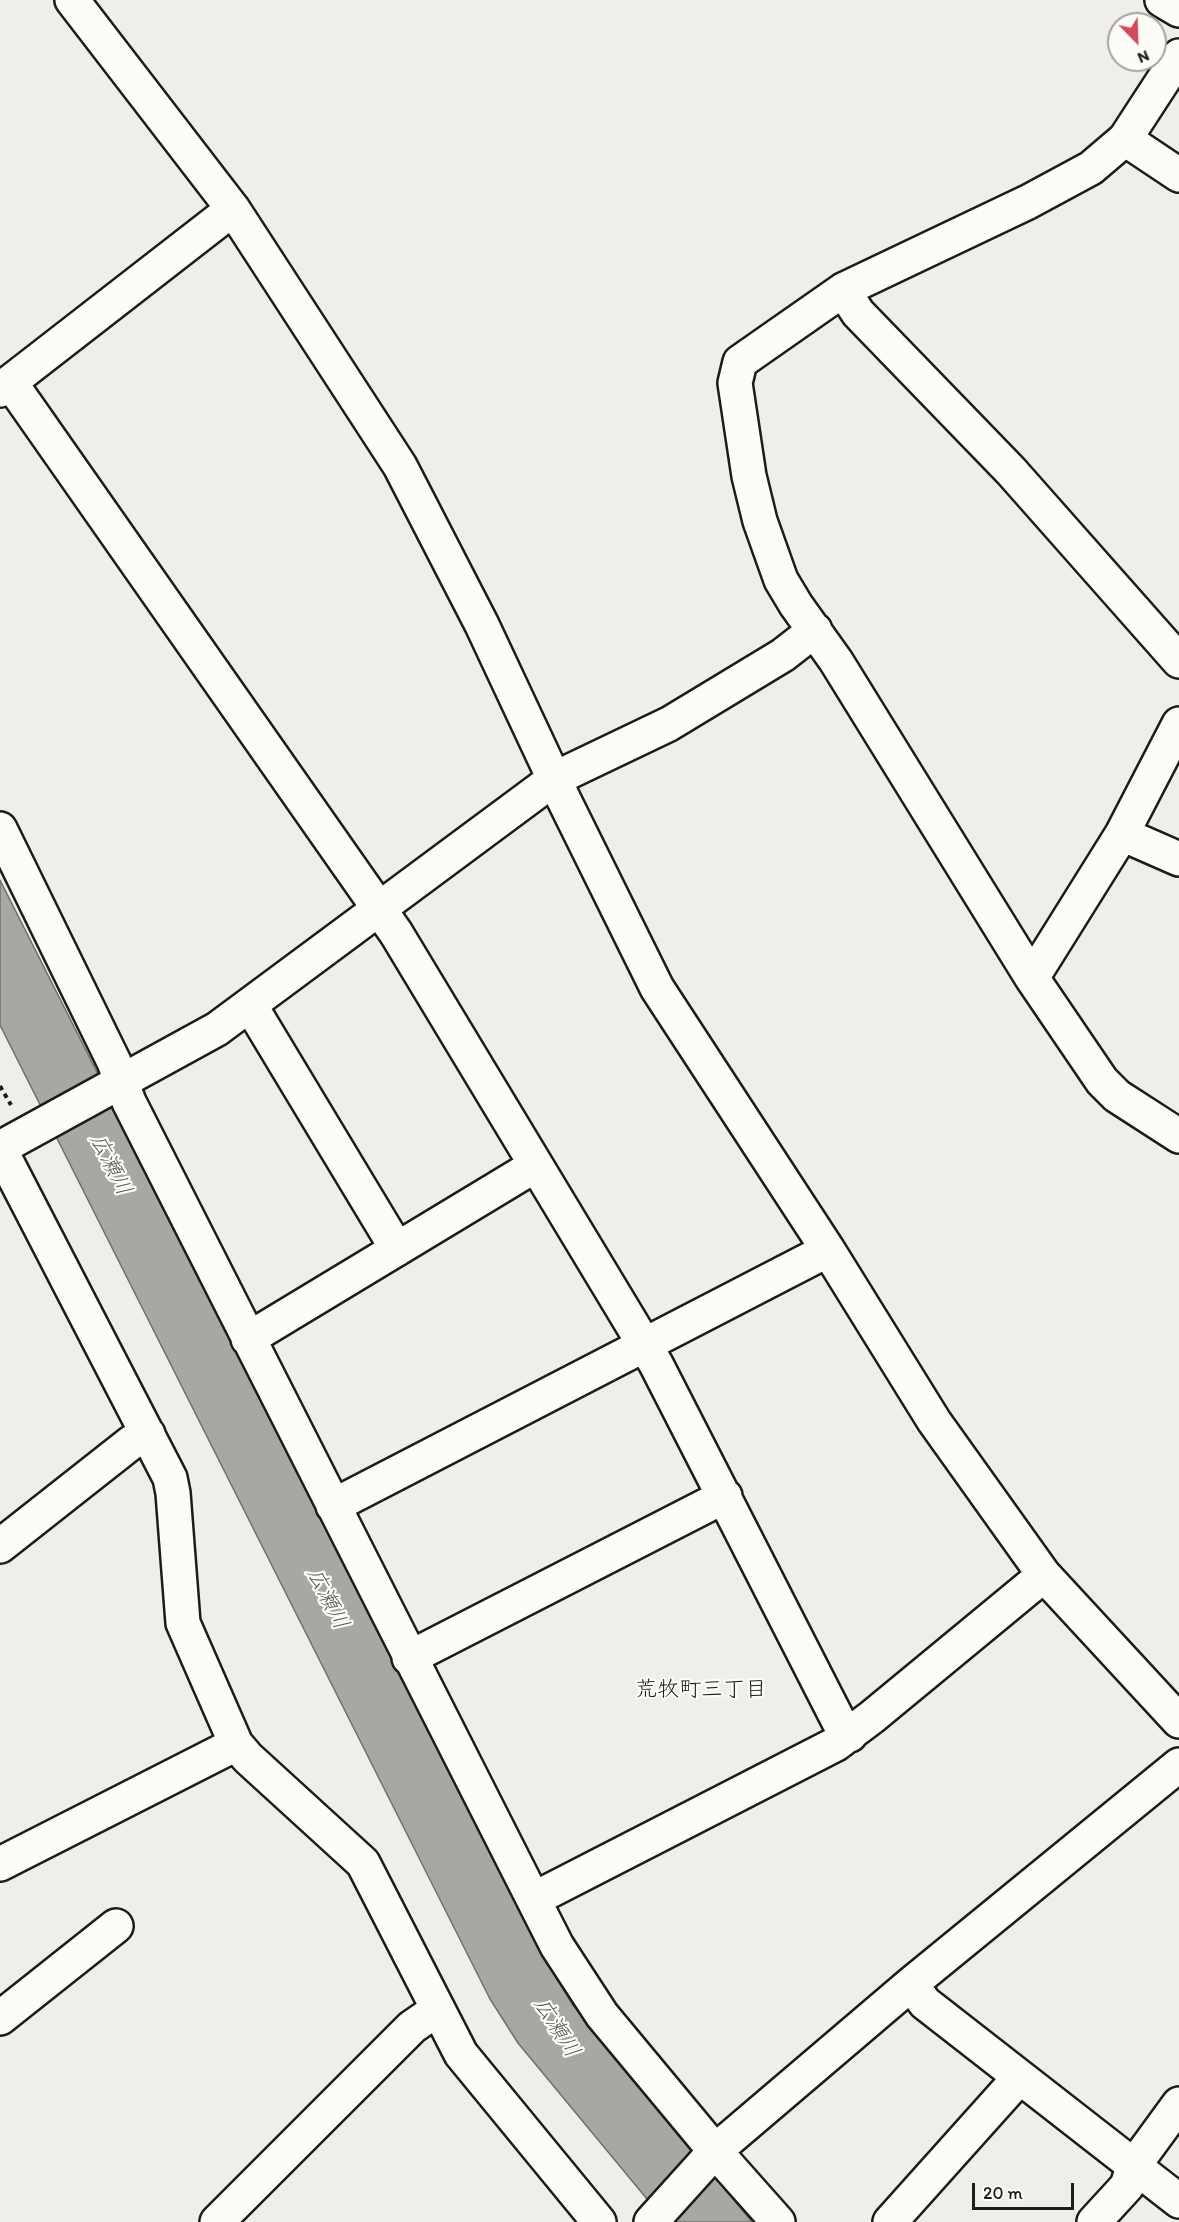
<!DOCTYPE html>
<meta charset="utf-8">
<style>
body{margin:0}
#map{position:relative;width:1179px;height:2222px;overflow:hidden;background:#f0eeea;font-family:Itim,sans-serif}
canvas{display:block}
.north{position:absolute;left:1107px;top:12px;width:60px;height:60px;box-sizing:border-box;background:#fdfcf7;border:2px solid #a3a29f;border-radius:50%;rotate:157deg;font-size:16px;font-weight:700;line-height:24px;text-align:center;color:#1c1c1c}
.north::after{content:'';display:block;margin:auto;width:21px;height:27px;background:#d1495b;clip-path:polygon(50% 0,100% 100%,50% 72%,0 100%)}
.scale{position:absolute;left:972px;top:2183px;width:102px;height:27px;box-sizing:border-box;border:3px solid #1c1c1c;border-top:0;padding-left:8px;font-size:18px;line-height:21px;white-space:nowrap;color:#1c1c1c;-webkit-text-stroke:4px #fdfcf7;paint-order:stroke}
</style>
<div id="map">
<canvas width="1179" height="2222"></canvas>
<div class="north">N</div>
<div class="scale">20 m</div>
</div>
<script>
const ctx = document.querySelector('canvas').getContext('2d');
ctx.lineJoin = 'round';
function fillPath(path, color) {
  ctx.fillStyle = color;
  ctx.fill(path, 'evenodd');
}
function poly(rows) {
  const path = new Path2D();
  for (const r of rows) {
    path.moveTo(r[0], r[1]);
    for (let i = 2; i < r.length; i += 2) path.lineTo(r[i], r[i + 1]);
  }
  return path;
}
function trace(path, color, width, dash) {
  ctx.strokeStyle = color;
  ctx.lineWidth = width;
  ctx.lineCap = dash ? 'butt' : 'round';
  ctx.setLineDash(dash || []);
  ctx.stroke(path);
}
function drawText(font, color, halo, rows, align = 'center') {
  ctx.font = font + ' Itim,"Klee One",sans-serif';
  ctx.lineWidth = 4.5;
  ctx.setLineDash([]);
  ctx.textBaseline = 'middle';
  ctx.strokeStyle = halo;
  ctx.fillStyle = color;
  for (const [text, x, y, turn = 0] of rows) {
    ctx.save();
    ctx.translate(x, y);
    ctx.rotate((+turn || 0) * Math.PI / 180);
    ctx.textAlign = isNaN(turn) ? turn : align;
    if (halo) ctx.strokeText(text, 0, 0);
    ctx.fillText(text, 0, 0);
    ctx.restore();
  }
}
const water = poly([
 [0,880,533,1936,572,2004,752,2222,666,2222,518,2043,490,1999,0,1025,0,880]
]);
const path = poly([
 [0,1086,11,1105]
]);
const minor = poly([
 [72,0,233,209,400,466,482,625,564,800,657,988,828,1250,934,1421,1044,1575,1179,1721],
 [1162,0,1179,10],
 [1179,56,1125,139,1091,168,1028,202,843,290,740,362,735,383,749,476,760,521,781,580,796,605,836,661,1032,978,1102,1081,1117,1096,1179,1136],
 [1125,139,1179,175],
 [843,290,858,313,1011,471,1179,661],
 [10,382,396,933,656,1364,839,1722,850,1735],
 [0,390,233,209],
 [0,829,114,1062,129,1102,557,1946,602,2015,715,2151,778,2222],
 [1122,834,1179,859],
 [1032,978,1122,834,1179,724],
 [250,1005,397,1249],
 [0,1148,217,1029,554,779,669,724,783,655,815,630],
 [0,1149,170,1478,173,1493,183,1623,236,1744,248,1758,363,1863,461,2054,599,2222],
 [248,1339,536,1165],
 [333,1506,828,1250],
 [0,1546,132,1442,148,1434],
 [409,1658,725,1496],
 [0,1864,236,1744],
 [534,1899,836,1744,872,1717,1044,1575],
 [911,1984,925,2003,1179,2201],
 [0,2018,116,1926],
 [217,2222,412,2027,438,2009],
 [651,2222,715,2151,911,1984,1179,1765],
 [890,2222,1019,2078],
 [1094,2222,1127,2186,1133,2167,1179,2104]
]);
const waterNames = [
 ["広瀬川",110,1165,63],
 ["広瀬川",327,1599,63],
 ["広瀬川",556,2028,58]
];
const neighbourhoodNames = [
 ["荒牧町三丁目",701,1690]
];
fillPath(water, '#a8a7a3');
trace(water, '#706f6d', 1.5);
trace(minor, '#1c1c1c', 38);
trace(path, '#1c1c1c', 4, [4.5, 4.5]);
trace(minor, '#fdfcf7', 33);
drawText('italic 22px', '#5b5b59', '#fdfcf7', waterNames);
drawText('22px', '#1c1c1c', '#fdfcf7', neighbourhoodNames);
</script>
